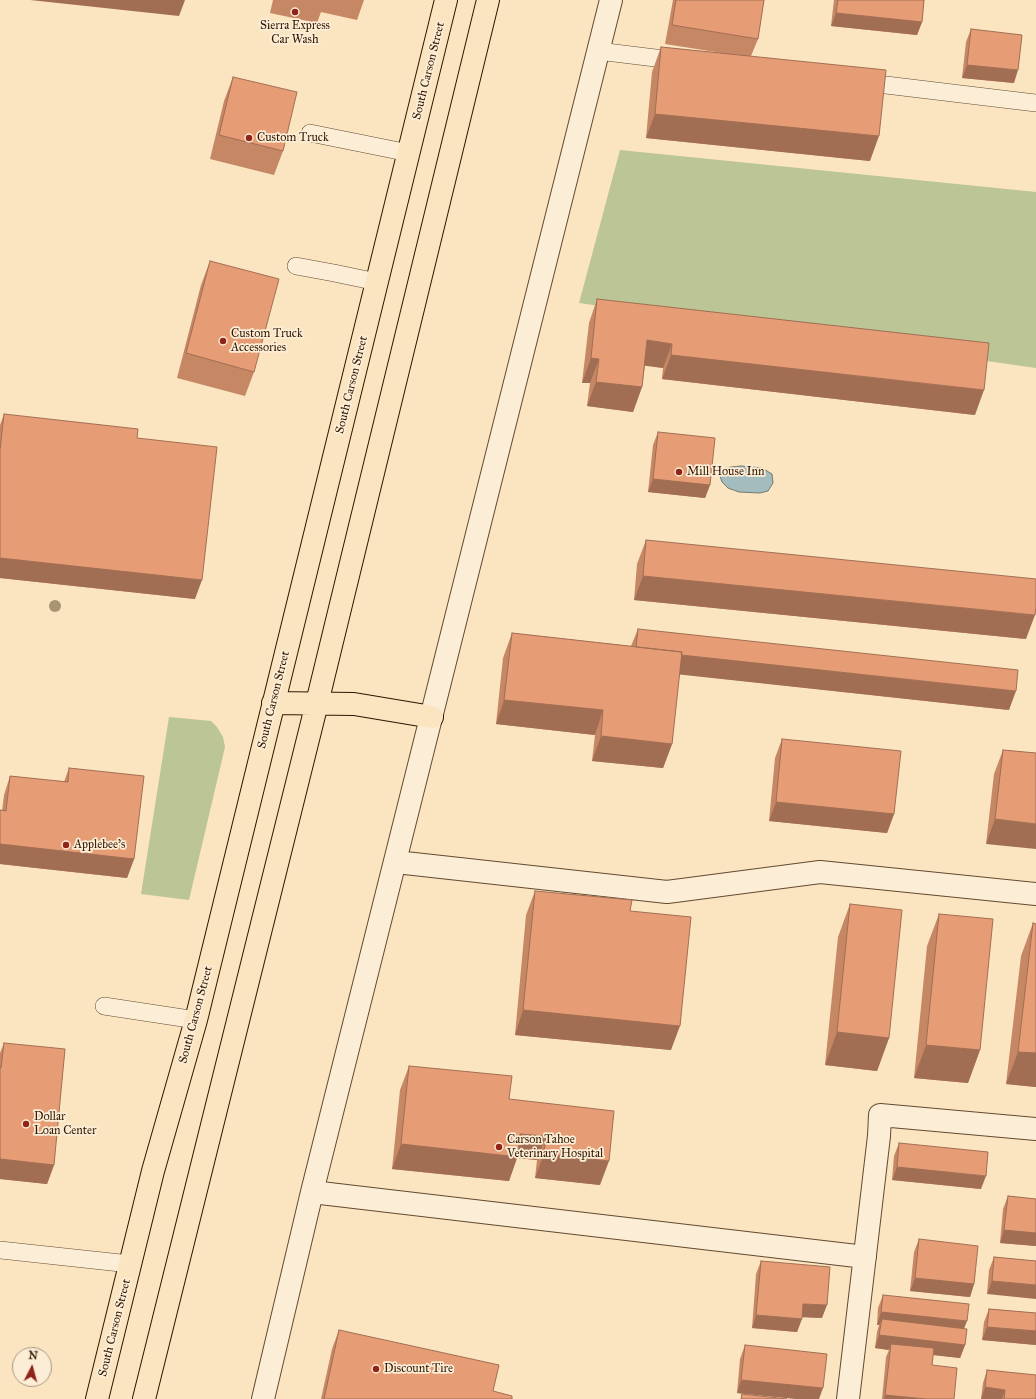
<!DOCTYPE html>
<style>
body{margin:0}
#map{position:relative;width:1036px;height:1399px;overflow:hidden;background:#fbe4c0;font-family:"IM FELL Great Primer",serif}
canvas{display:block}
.north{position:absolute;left:12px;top:1347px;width:40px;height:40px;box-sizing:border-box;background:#fcedd6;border:1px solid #aa9780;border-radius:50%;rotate:6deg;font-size:11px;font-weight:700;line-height:16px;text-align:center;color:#301600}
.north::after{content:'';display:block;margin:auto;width:14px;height:18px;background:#8f2418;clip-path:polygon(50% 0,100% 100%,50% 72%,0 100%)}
</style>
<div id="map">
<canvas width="1036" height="1399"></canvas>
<div class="north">N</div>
</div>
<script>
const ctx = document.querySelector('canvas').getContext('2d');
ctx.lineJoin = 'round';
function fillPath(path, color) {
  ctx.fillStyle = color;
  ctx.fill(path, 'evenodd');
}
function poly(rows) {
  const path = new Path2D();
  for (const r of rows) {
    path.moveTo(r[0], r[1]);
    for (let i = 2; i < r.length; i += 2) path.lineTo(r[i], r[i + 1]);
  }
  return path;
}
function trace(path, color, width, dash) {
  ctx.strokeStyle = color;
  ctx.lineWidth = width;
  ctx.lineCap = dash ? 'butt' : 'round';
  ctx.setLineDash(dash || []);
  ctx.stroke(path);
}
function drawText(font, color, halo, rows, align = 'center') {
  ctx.font = font + ' "IM FELL Great Primer",serif';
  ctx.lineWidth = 3.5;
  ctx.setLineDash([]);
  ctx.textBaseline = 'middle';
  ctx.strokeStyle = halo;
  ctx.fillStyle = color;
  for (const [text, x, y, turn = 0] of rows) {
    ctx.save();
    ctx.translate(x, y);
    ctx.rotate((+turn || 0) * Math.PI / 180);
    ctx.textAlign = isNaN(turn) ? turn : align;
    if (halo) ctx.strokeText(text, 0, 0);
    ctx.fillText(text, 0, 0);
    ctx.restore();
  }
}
const green = poly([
 [620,150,1036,192,1036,368,579,303],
 [169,717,211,721,217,727,223,737,225,747,189,900,141,894]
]);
const water = poly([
 [741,466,762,468,772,474,773,483,768,491,760,493,739,492,728,488,722,482,720,476,724,469,731,467,741,466]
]);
const lane = poly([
 [598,51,680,61],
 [861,82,1036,103],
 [310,133,409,153],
 [296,266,334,273,377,282],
 [104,1006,196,1020],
 [0,1250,130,1264]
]);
const street = poly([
 [396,862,667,892,820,872,1036,894],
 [312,1192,865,1257],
 [263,1399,312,1192,611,0],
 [848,1399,879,1136,880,1115,1036,1129]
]);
const primary = poly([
 [273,703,354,704,432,717],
 [97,1399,153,1171,196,1020,446,0],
 [144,1399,317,703,488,0]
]);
const trees = [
 [55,606]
];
const wall = poly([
 [273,0,364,0,357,20,321,12,317,23,270,13],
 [673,0,764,0,758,39,751,56,870,161,646,138,652,72,661,47,722,53,665,44],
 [834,0,924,0,922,22,917,35,831,26],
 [971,29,1014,83,962,78,966,42],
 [233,77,283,151,274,175,210,159,224,101],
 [210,261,254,372,245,396,177,378,201,285],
 [597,299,975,415,662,379,663,368,645,365,642,387,633,412,587,406,590,383,582,383,589,323],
 [4,414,137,438,195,599,0,578,0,425],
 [658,432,710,485,705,498,648,492,653,445],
 [646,540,1026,639,634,600,637,564],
 [638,629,1009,710,679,674,672,744,663,768,592,761,595,735,496,724,503,658,512,633,631,646],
 [782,739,894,814,887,833,769,821,775,758],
 [1003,750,1036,753,986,844,994,774],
 [69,768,134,859,127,878,0,864,0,810,2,811,4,795,10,776,64,782],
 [535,891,630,911,671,1050,515,1035,526,915],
 [850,904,889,1038,877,1071,825,1065,838,937],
 [939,914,980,1050,968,1083,914,1078,927,946],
 [1033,923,1036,924,1036,1087,1006,1084,1021,956],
 [4,1043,54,1165,47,1184,0,1179,0,1053],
 [409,1066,509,1099,600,1185,535,1178,537,1160,517,1158,509,1181,392,1169,400,1090],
 [899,1143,981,1189,892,1180,894,1156],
 [1008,1196,1036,1199,1036,1246,1000,1243,1003,1209],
 [919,1239,974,1284,970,1297,910,1291,914,1252],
 [994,1257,1036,1261,987,1294,989,1270],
 [761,1261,822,1318,802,1317,797,1332,752,1328,756,1274],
 [883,1295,964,1329,965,1345,960,1358,933,1355,932,1365,954,1399,882,1399,886,1357,889,1350,875,1348,877,1332,879,1325,877,1325,878,1308],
 [989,1309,1036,1313,1036,1345,982,1340,984,1322],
 [339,1330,493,1391,512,1399,321,1399,332,1349],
 [745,1345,819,1399,797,1399,737,1393,740,1359],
 [987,1370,1036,1399,981,1399,983,1383]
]);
const shadedWall = poly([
 [30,0,185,0,179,16],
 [836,13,922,22,917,35,831,26],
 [967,65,1018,70,1014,83,962,78],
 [655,114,879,136,870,161,646,138],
 [647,340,672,344,663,368,639,365],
 [671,355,984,390,975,415,662,379],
 [591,358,599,359,590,383,582,383],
 [596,382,642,387,633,412,587,406],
 [653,479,710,485,705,498,648,492],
 [0,558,202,580,195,599,0,578],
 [643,576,1035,615,1026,639,634,600],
 [636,650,1016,691,1009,710,629,669],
 [504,700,603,710,595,735,496,724],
 [601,736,672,744,663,768,592,761],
 [776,802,894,814,887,833,769,821],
 [995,819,1036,824,1036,849,986,844],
 [0,844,134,859,127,878,0,864],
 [523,1010,680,1026,671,1050,515,1035],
 [837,1032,889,1038,877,1071,825,1065],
 [926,1045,980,1050,968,1083,914,1078],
 [1018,1052,1036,1053,1036,1087,1006,1084],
 [520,1134,546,1136,537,1160,517,1158,509,1181,392,1169,401,1144],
 [544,1154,609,1161,600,1185,535,1178],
 [0,1159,54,1165,47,1184,0,1179],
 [897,1167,986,1176,981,1189,892,1180],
 [1004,1230,1036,1233,1036,1246,1000,1243],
 [915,1278,974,1284,970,1297,910,1291],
 [992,1281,1036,1285,1036,1299,987,1294],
 [803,1304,827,1305,822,1318,799,1317],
 [881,1312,967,1321,962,1334,882,1319,879,1325,877,1325],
 [756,1315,802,1319,797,1332,752,1328],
 [987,1327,1036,1331,1036,1345,982,1340],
 [879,1335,965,1345,960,1358,890,1350,891,1344,889,1350,875,1348],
 [741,1380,823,1388,819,1399,797,1399,737,1393],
 [985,1387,1005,1390,1002,1399,981,1399],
 [885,1395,926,1399,884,1399]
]);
const building = poly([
 [676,0,764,0,758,39,672,25,676,0],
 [838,0,924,0,922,22,836,13,838,0],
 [971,29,1022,35,1018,70,967,65,971,29],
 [661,47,886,70,879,136,655,114,661,47],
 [233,77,297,92,283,151,219,135,233,77],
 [210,261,279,279,254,372,186,353,210,261],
 [597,299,989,343,984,390,671,355,672,344,647,340,642,387,596,382,599,359,591,358,597,299],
 [4,414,138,429,137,438,217,447,202,580,0,558,0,450,4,414],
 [658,432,715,438,710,485,653,479,658,432],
 [646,540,1036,579,1036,607,1035,615,643,576,646,540],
 [638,629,1018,670,1016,691,681,655,682,652,636,647,638,629],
 [512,633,682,652,672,744,601,736,603,710,504,700,512,633],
 [782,739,901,751,894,814,776,802,782,739],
 [1003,750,1036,753,1036,824,995,819,1003,750],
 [69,768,144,776,134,859,0,844,0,810,6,811,10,776,68,782,69,768],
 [535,891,632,900,630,911,691,917,680,1026,523,1010,535,891],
 [850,904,902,910,889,1038,837,1032,850,904],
 [939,914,993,919,980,1050,926,1045,939,914],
 [1033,923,1036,924,1036,1053,1018,1052,1033,923],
 [4,1043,65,1049,54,1165,0,1159,0,1068,1,1068,4,1043],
 [409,1066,512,1076,509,1099,614,1111,609,1161,544,1154,546,1136,520,1134,518,1157,401,1144,409,1066],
 [899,1143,988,1152,986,1176,897,1167,899,1143],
 [1008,1196,1036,1199,1036,1233,1004,1230,1008,1196],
 [919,1239,978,1246,974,1284,915,1278,919,1239],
 [994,1257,1036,1261,1036,1285,992,1281,994,1257],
 [761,1261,830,1267,827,1305,803,1304,802,1319,756,1315,761,1261],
 [883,1295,969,1304,967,1321,881,1312,883,1295],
 [989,1309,1036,1313,1036,1331,987,1327,989,1309],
 [882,1319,967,1329,965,1345,879,1335,882,1319],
 [339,1330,499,1365,493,1391,512,1396,512,1399,324,1399,339,1330],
 [891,1344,934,1348,932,1365,957,1368,954,1399,926,1399,885,1395,891,1344],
 [745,1345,827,1354,823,1388,741,1380,745,1345],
 [987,1370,1036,1375,1036,1399,1004,1399,1005,1390,985,1387,987,1370],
 [742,1394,787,1399,741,1399,742,1394]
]);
const markers = [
 [295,12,4,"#8f2418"],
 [249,138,4,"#8f2418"],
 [223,341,4,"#8f2418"],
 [679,472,4,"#8f2418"],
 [66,845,4,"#8f2418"],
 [26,1124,4,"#8f2418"],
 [499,1147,4,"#8f2418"],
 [376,1369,4,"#8f2418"]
];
const poiNames = [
 ["Sierra Express",295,26,"center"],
 ["Car Wash",295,40,"center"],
 ["Custom Truck",257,138],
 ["Custom Truck",231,334],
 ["Accessories",231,348],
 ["Mill House Inn",687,472],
 ["Applebee's",74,845],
 ["Dollar",34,1117],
 ["Loan Center",34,1131],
 ["Carson Tahoe",507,1140],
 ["Veterinary Hospital",507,1154],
 ["Discount Tire",384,1369]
];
const streetNames = [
 ["South Carson Street",429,71,-76],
 ["South Carson Street",352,385,-76],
 ["South Carson Street",274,700,-76],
 ["South Carson Street",196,1015,-75],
 ["South Carson Street",115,1328,-76]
];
fillPath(green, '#bbc595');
fillPath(water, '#a3bcbd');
trace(water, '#757a71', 1);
trace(lane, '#634a30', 18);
trace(street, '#634a30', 24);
trace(primary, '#301600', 24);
trace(lane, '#fcedd6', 17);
trace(street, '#fcedd6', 22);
trace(primary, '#fbe4c0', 22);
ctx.fillStyle = '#a69473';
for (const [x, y] of trees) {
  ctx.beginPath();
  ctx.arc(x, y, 6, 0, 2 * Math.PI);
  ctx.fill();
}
fillPath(wall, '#c68765');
fillPath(shadedWall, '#a16e53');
fillPath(building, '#e69d76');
trace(building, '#a16e53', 1);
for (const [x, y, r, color] of markers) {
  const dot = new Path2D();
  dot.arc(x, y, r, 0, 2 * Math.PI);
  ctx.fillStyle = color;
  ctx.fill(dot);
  trace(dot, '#fcedd6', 1.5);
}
drawText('12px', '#301600', '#fcedd6', poiNames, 'left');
drawText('12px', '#301600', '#fcedd6', streetNames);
</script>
